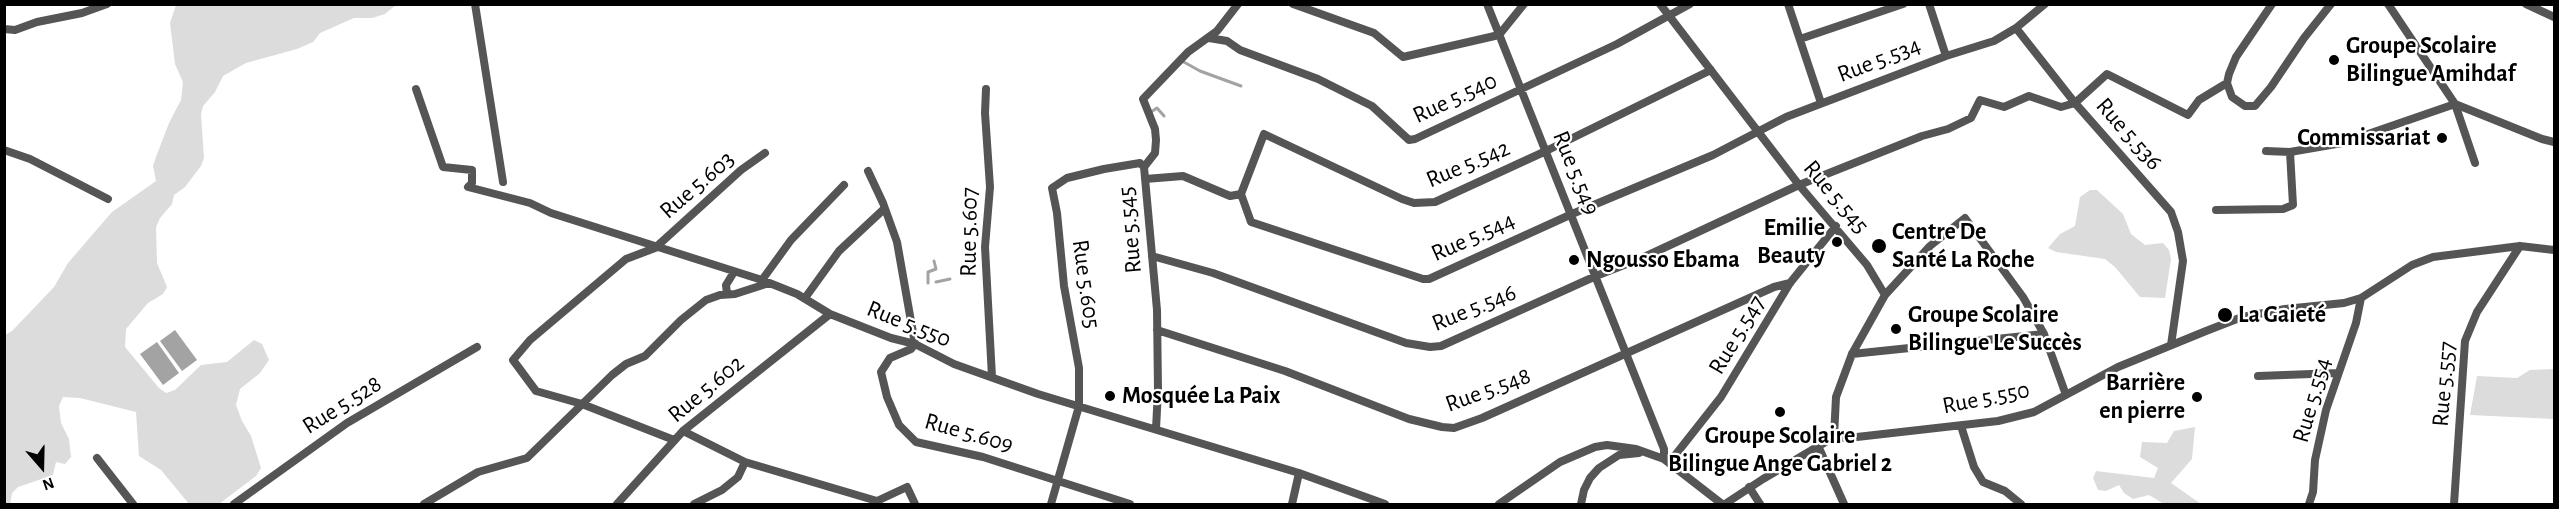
<!DOCTYPE html>
<meta charset="utf-8">
<style>
body{margin:0}
#map{position:relative;width:2559px;height:509px;overflow:hidden;background:#fff;font-family:"Alegreya Sans",sans-serif}
canvas{display:block}
.frame{position:absolute;inset:0;border:6px solid #000;pointer-events:none}
.north{position:absolute;left:12px;top:437px;width:60px;height:60px;-webkit-text-stroke:4px #fff;paint-order:stroke;rotate:160deg;font-size:16px;font-weight:700;line-height:24px;text-align:center;color:#000}
.north::after{content:'';display:block;margin:auto;width:21px;height:27px;background:#000;clip-path:polygon(50% 0,100% 100%,50% 72%,0 100%)}
</style>
<div id="map">
<canvas width="2559" height="509"></canvas>
<div class="frame"></div>
<div class="north">N</div>
</div>
<script>
const ctx = document.querySelector('canvas').getContext('2d');
ctx.lineJoin = 'round';
function fillPath(path, color) {
  ctx.fillStyle = color;
  ctx.fill(path, 'evenodd');
}
function poly(rows) {
  const path = new Path2D();
  for (const r of rows) {
    path.moveTo(r[0], r[1]);
    for (let i = 2; i < r.length; i += 2) path.lineTo(r[i], r[i + 1]);
  }
  return path;
}
function trace(path, color, width, dash) {
  ctx.strokeStyle = color;
  ctx.lineWidth = width;
  ctx.lineCap = dash ? 'butt' : 'round';
  ctx.setLineDash(dash || []);
  ctx.stroke(path);
}
function drawText(font, color, halo, rows, align = 'center') {
  ctx.font = font + ' "Alegreya Sans",sans-serif';
  ctx.lineWidth = 4.5;
  ctx.setLineDash([]);
  ctx.textBaseline = 'middle';
  ctx.strokeStyle = halo;
  ctx.fillStyle = color;
  for (const [text, x, y, turn = 0] of rows) {
    ctx.save();
    ctx.translate(x, y);
    ctx.rotate((+turn || 0) * Math.PI / 180);
    ctx.textAlign = isNaN(turn) ? turn : align;
    if (halo) ctx.strokeText(text, 0, 0);
    ctx.fillText(text, 0, 0);
    ctx.restore();
  }
}
const green = poly([
 [176,5,396,5,385,14,372,18,354,18,320,33,313,42,297,49,246,63,223,76,215,92,203,106,201,114,204,158,201,166,185,187,174,195,172,204,160,218,156,227,157,263,167,287,163,294,148,303,126,329,125,347,159,388,166,393,175,390,201,365,227,362,254,340,262,344,269,360,260,373,240,389,236,405,242,421,251,436,261,468,256,476,219,504,189,504,161,470,139,456,136,412,80,398,63,397,59,406,61,423,69,439,71,457,65,464,56,462,53,475,18,487,12,493,10,504,5,504,5,335,12,331,54,287,68,263,112,212,156,181,153,166,156,157,169,123,181,100,183,82,175,64,170,23],
 [2090,190,2097,190,2123,214,2131,234,2145,245,2163,243,2169,250,2171,259,2165,298,2140,297,2115,267,2105,259,2056,252,2048,248,2060,234,2075,226,2080,197],
 [2554,369,2554,419,2470,415,2477,376,2517,378,2530,370],
 [2195,427,2192,459,2171,483,2201,504,2164,504,2149,495,2133,499,2124,493,2119,485,2106,491,2098,490,2093,478,2096,471,2154,478,2158,468,2140,457,2142,442,2167,443,2174,431]
]);
const water = poly([
 [175,330,197,360,182,371,160,341],
 [157,342,179,373,163,385,140,354]
]);
const stream = poly([
 [1182,61,1200,71,1241,86],
 [1151,112,1157,108,1164,116],
 [936,282,950,279],
 [928,283,928,272,936,269,934,261]
]);
const street = poly([
 [475,4,503,182],
 [1293,4,1374,33,1403,57,1499,35,1524,4],
 [1487,4,1664,449,1664,459],
 [1660,4,1799,185,1867,265,1885,295,1852,354,1836,397,1834,437],
 [1788,4,1821,103],
 [1929,4,1946,56],
 [2272,4,2236,57,2229,74,2227,83,2232,97,2245,106,2255,106,2271,87,2304,38,2331,4],
 [2388,4,2455,104,2542,139,2554,142],
 [2526,4,2554,17],
 [2016,28,2045,4],
 [4,29,15,30,37,22,82,13,107,4],
 [1209,38,1227,41,1240,50,1318,79,1372,106,1409,140,1415,139,1617,44,1690,4],
 [1800,39,1903,4],
 [416,89,443,167,472,170,472,183,468,187,530,203,551,213,762,280,797,294,830,314,891,338,915,344,954,364,1038,394,1299,473,1385,504],
 [986,89,985,113,990,187,985,247,992,377],
 [4,150,30,159,108,199],
 [2266,151,2290,152,2342,143,2455,104,2475,163],
 [868,171,883,203,897,242,915,344,911,349,890,358,881,372,887,397,899,425,916,442,983,457,1130,504],
 [1145,179,1183,176,1230,196,1241,194,1251,222,1423,279,1429,279,1572,214,1713,155,1786,117,1946,56,1994,41,2016,28,2075,103,2107,74,2188,115,2199,100,2227,83],
 [1241,194,1264,134,1402,199,1414,203,1435,202,1546,151,1711,70],
 [2216,210,2283,209,2293,205,2290,152],
 [1152,256,1213,273,1406,343,1430,347,1441,346,1596,276,1642,258,1799,185,1922,136,1948,129,1971,118,1980,100,2004,107,2029,96,2061,107,2075,103,2171,212,2178,232,2183,261,2171,345],
 [762,280,791,240,844,185],
 [727,294,726,285,734,272],
 [1885,295,1930,246,1965,218,2023,297,2044,334],
 [805,298,839,251,884,209],
 [1157,330,1285,371,1409,419,1442,427,1454,428,1482,418,1774,287,1790,283],
 [1852,354,2044,334,2066,395],
 [2258,376,2338,373],
 [1961,426,1974,467,1983,482,2005,491,2021,504],
 [1156,429,1158,390,1157,310,1144,167,1155,153,1156,140,1155,129,1143,99,1188,52,1217,31,1238,4],
 [683,431,745,462,877,501,907,487,915,504],
 [674,440,582,404,536,391,513,360,530,340,626,259,655,248,741,170,765,153],
 [1819,448,1844,504],
 [97,458,133,504],
 [1669,463,1721,397,1790,283,1836,226],
 [1749,487,1760,504],
 [234,504,347,423,477,347],
 [424,504,478,472,527,458,612,375,626,364,645,356,681,320,706,300,720,295,735,294,769,283],
 [617,504,683,431,830,314],
 [694,504,722,490,738,477,745,462],
 [1051,504,1079,406,1079,368,1064,286,1057,213,1052,188,1067,178,1104,169,1140,163,1144,167],
 [1292,504,1299,473],
 [1499,504,1560,462,1595,447,1607,445,1636,449,1664,459,1722,504],
 [1581,504,1584,490,1590,478,1599,468,1619,455,1639,453],
 [1725,504,1763,479,1834,437,1848,438,1998,421,2034,412,2118,367,2206,331,2242,317,2285,309,2344,303,2361,298,2412,265,2433,257,2520,246,2554,250],
 [2309,504,2313,492,2315,460,2326,410,2356,323,2361,298],
 [2454,504,2465,341,2477,312,2520,246]
]);
const markers = [
 [2334,60,6,"#000"],
 [2442,138,6,"#000"],
 [1837,242,6,"#000"],
 [1879,246,8,"#000"],
 [1574,260,6,"#000"],
 [2225,315,8,"#000"],
 [1896,329,6,"#000"],
 [1110,396,6,"#000"],
 [2197,397,6,"#000"],
 [1780,412,6,"#000"]
];
const poiNames = [
 ["Groupe Scolaire",2346,46],
 ["Bilingue Amihdaf",2346,74],
 ["Commissariat",2430,138,"right"],
 ["Emilie",1825,228,"right"],
 ["Beauty",1825,256,"right"],
 ["Centre De",1892,232],
 ["Santé La Roche",1892,260],
 ["Ngousso Ebama",1586,260],
 ["Groupe Scolaire",1908,315],
 ["Bilingue Le Succès",1908,343],
 ["La Gaieté",2238,315],
 ["Barrière",2185,383,"right"],
 ["en pierre",2185,411,"right"],
 ["Mosquée La Paix",1122,396],
 ["Groupe Scolaire",1780,436,"center"],
 ["Bilingue Ange Gabriel 2",1780,464,"center"]
];
const streetNames = [
 ["Rue 5.534",1879,60,-21],
 ["Rue 5.540",1455,98,-25],
 ["Rue 5.536",2129,134,49],
 ["Rue 5.542",1468,164,-23],
 ["Rue 5.549",1576,173,68],
 ["Rue 5.603",697,185,-41],
 ["Rue 5.545",1836,197,50],
 ["Rue 5.545",1130,230,-95],
 ["Rue 5.607",969,232,-89],
 ["Rue 5.544",1473,237,-24],
 ["Rue 5.605",1086,284,82],
 ["Rue 5.546",1474,308,-22],
 ["Rue 5.550",909,324,22],
 ["Rue 5.547",1737,335,-59],
 ["Rue 5.557",2444,384,-85],
 ["Rue 5.602",706,389,-40],
 ["Rue 5.548",1488,390,-20],
 ["Rue 5.550",1986,398,-11],
 ["Rue 5.554",2312,400,-74],
 ["Rue 5.528",342,405,-32],
 ["Rue 5.609",969,433,16]
];
fillPath(green, '#dcdcdc');
fillPath(water, '#a3a3a3');
trace(stream, '#a3a3a3', 3);
trace(street, '#555', 8);
for (const [x, y, r, color] of markers) {
  const dot = new Path2D();
  dot.arc(x, y, r, 0, 2 * Math.PI);
  ctx.fillStyle = color;
  ctx.fill(dot);
  trace(dot, '#fff', 2);
}
drawText('bold 24px', '#000', '#fff', poiNames, 'left');
drawText('24px', '#000', '#fff', streetNames);
</script>
